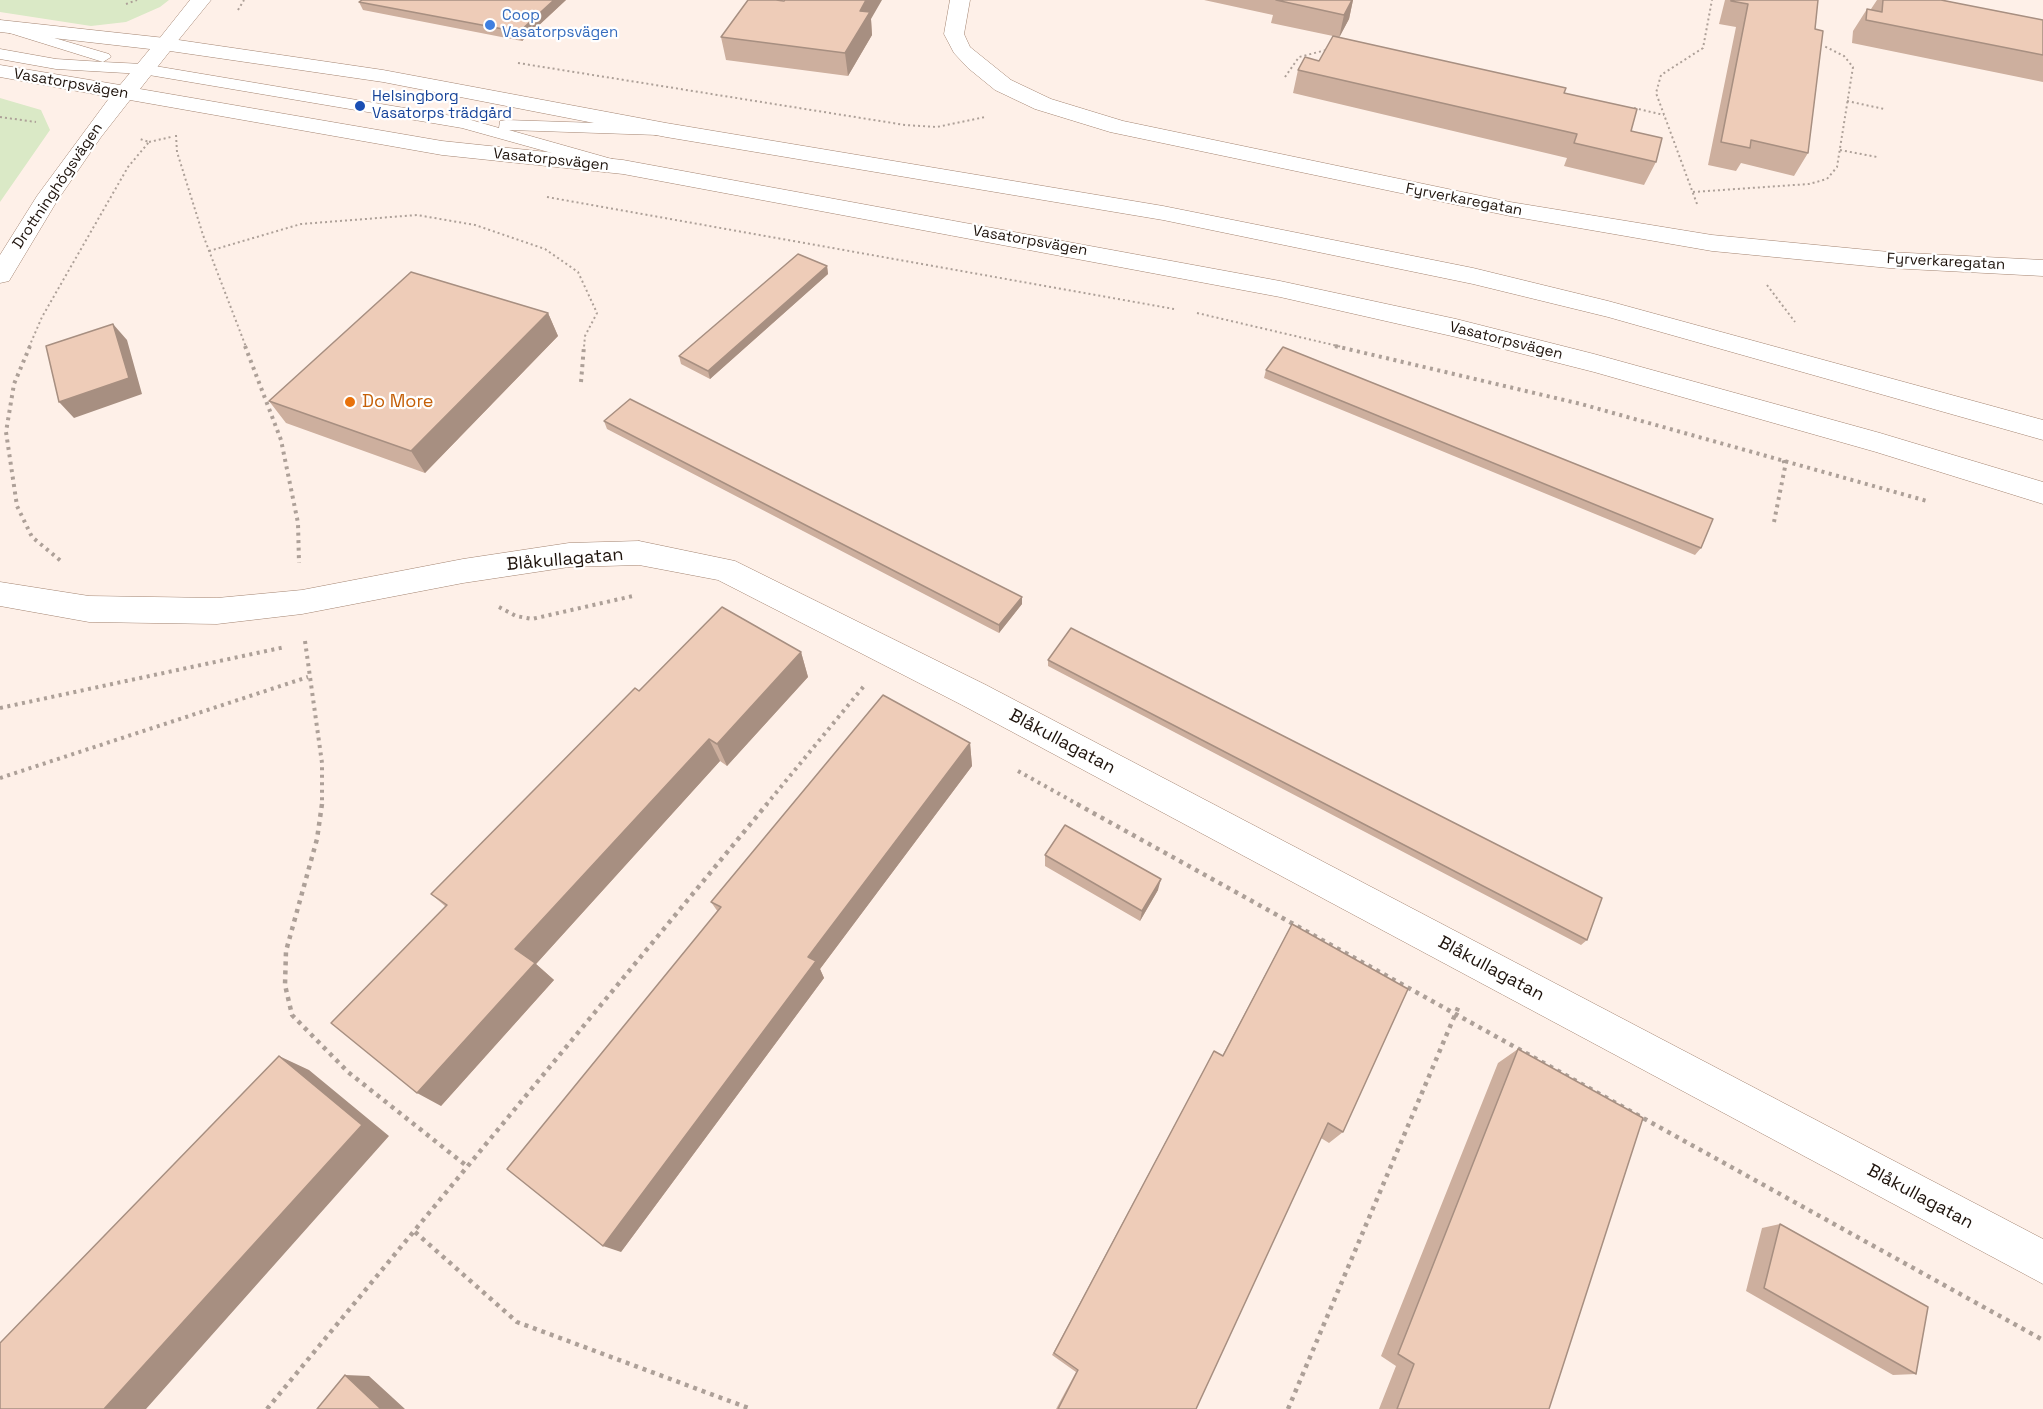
<!DOCTYPE html>
<meta charset="utf-8">
<style>
body{margin:0}
canvas{display:block;background:#fef0e8}
</style>
<canvas width="2043" height="1409"></canvas>
<script>
const ctx = document.querySelector('canvas').getContext('2d');
ctx.lineJoin = 'round';
function fillPath(path, color) {
  ctx.fillStyle = color;
  ctx.fill(path, 'evenodd');
}
function poly(rows) {
  const path = new Path2D();
  for (const r of rows) {
    path.moveTo(r[0], r[1]);
    for (let i = 2; i < r.length; i += 2) path.lineTo(r[i], r[i + 1]);
  }
  return path;
}
function trace(path, color, width, dash) {
  ctx.strokeStyle = color;
  ctx.lineWidth = width;
  ctx.lineCap = dash ? 'butt' : 'round';
  ctx.setLineDash(dash || []);
  ctx.stroke(path);
}
function drawText(font, color, halo, rows, align = 'center') {
  ctx.font = font + ' "Space Grotesk",sans-serif';
  ctx.lineWidth = 4.5;
  ctx.setLineDash([]);
  ctx.textBaseline = 'middle';
  ctx.strokeStyle = halo;
  ctx.fillStyle = color;
  for (const [text, x, y, turn = 0] of rows) {
    ctx.save();
    ctx.translate(x, y);
    ctx.rotate((+turn || 0) * Math.PI / 180);
    ctx.textAlign = isNaN(turn) ? turn : align;
    if (halo) ctx.strokeText(text, 0, 0);
    ctx.fillText(text, 0, 0);
    ctx.restore();
  }
}
const green = poly([
 [0,0,169,0,160,7,126,22,91,26,0,12],
 [0,98,41,110,50,130,0,202]
]);
const pathFar2 = poly([
 [126,4,137,0],
 [238,10,244,0],
 [518,63,905,125,937,127,985,117],
 [1285,77,1299,57,1330,49],
 [1847,101,1884,109],
 [1634,108,1664,115],
 [0,117,36,122],
 [176,135,177,152,203,235,246,347],
 [149,142,171,137],
 [1840,150,1877,157],
 [1693,192,1809,184,1827,179,1837,167,1853,67,1844,56,1824,46],
 [547,197,1174,309],
 [1697,204,1656,93,1661,75,1703,48,1712,0],
 [209,251,301,224,417,215,475,225,545,249,578,272,597,313,585,336,584,347],
 [1767,285,1795,322],
 [1197,313,1342,347],
 [29,347,42,317,128,167,149,142,140,139]
]);
const pathFar1 = poly([
 [30,346,14,384,6,432,17,506,32,537,61,561],
 [245,346,281,440,298,523,299,563],
 [1335,346,1581,404,1927,501],
 [581,382,584,346],
 [1774,522,1785,467,1783,458],
 [499,607,516,616,532,619,633,596],
 [305,641,322,763,322,805],
 [0,708,285,647],
 [1018,771,1079,805],
 [0,778,308,677],
 [766,805,864,686]
]);
const path = poly([
 [322,804,317,839,286,951,285,985,292,1015,348,1072,468,1167],
 [1077,804,2043,1340],
 [415,1232,517,1322,751,1409],
 [267,1409,767,804],
 [1288,1409,1460,1003]
]);
const lane = poly([
 [0,22,109,54,111,57,103,62,143,64,464,118,499,128,500,121,506,120,658,125,667,130,658,135,509,130,619,161,622,165,613,170,462,128,143,74,56,69,0,59,0,49,56,59,103,62,0,30,0,22]
]);
const street = poly([
 [190,0,211,0,172,48,158,48,155,44,190,0],
 [950,0,970,0,964,34,970,47,1011,80,1051,99,1123,121,1510,202,1712,235,1889,252,2043,260,2043,276,1889,268,1712,251,1510,216,1110,132,1035,109,995,90,968,68,954,53,944,34,950,0],
 [639,541,735,561,986,685,2043,1239,2043,1284,962,705,718,580,639,565,569,567,463,583,302,614,217,624,89,622,0,606,0,582,89,596,217,598,302,590,463,559,569,543,639,541]
]);
const secondary = poly([
 [0,20,165,38,383,70,666,123,1163,206,1473,268,1608,301,2043,420,2043,440,1608,317,1473,284,1163,220,666,137,383,82,170,51,140,89,442,141,623,160,1280,281,1456,319,1594,354,1880,433,2043,482,2043,504,1876,452,1594,372,1456,337,1280,297,623,174,442,155,130,100,101,137,57,201,9,281,0,283,0,255,37,196,110,97,0,77,0,65,120,85,150,49,0,32,0,20]
]);
const wall = poly([
 [566,0,522,41,363,10,359,2],
 [1204,0,1353,0,1349,19,1339,37,1564,93,1631,131,1656,162,1644,185,1564,166,1567,158,1293,93,1298,70,1319,61,1333,36,1271,23,1273,15],
 [1725,0,1818,0,1815,29,1808,153,1794,176,1741,163,1736,171,1708,165,1736,27,1719,24],
 [1877,0,1941,0,2043,20,2043,82,1852,43,1853,31,1867,9,1871,9],
 [784,1,871,19,872,35,848,76,726,60,721,37],
 [827,266,828,274,710,379,681,364,679,356],
 [548,313,558,336,425,473,286,423,269,401],
 [1266,370,1701,548,1695,555,1264,378],
 [604,421,1022,604,999,633,607,429],
 [801,652,808,677,727,766,720,761,536,964,554,980,441,1106,445,906,431,894,639,691],
 [1048,660,1587,940,1581,945,1048,666],
 [970,743,972,766,820,969,824,978,621,1252,718,912,711,902],
 [1045,855,1158,890,1140,921,1045,866],
 [1292,924,1343,1132,1329,1143,1321,1138,1196,1409,1056,1409,1076,1372,1052,1355,1214,1051,1222,1056],
 [1518,1049,1549,1409,1379,1409,1396,1366,1381,1356,1498,1063],
 [1780,1224,1916,1374,1893,1375,1746,1291,1762,1228]
]);
const shadedWall = poly([
 [554,0,566,0,522,41,519,32],
 [866,0,882,0,871,19,872,35,848,76,845,53,860,11],
 [1352,0,1353,0,1349,19,1339,38,1344,15],
 [827,266,828,274,710,379,708,371],
 [548,313,558,336,425,473,411,451],
 [113,324,127,340,142,394,74,418,59,402],
 [1022,597,1022,604,999,633,999,625],
 [801,652,808,677,727,766,717,744],
 [709,739,720,761,536,964,554,980,441,1106,417,1093,515,949],
 [970,743,972,766,820,969,824,978,621,1252,603,1246,808,957],
 [1161,879,1158,890,1140,921,1142,911],
 [279,1056,309,1070,389,1136,146,1409,104,1409],
 [345,1375,369,1376,405,1409,381,1409]
]);
const building = poly([
 [362,0,554,0,519,32,359,2,362,0],
 [748,0,776,0,784,1,785,0,866,0,860,11,870,12,845,53,721,37,748,0],
 [1276,0,1352,0,1344,15,1276,0],
 [1731,0,1818,0,1815,29,1823,31,1808,153,1751,140,1750,148,1721,142,1748,4,1731,1,1731,0],
 [1883,0,1941,0,2043,20,2043,55,1866,20,1867,9,1882,12,1883,0],
 [1333,36,1566,88,1564,93,1637,109,1631,131,1662,138,1656,162,1574,143,1577,134,1298,70,1305,57,1319,61,1333,36],
 [798,254,827,266,708,371,679,356,798,254],
 [411,272,548,313,411,451,269,401,411,272],
 [113,324,129,378,59,402,46,346,113,324],
 [1283,347,1713,519,1701,548,1266,370,1283,347],
 [630,399,1022,597,999,625,604,421,630,399],
 [722,607,801,652,717,744,709,739,515,949,535,963,417,1093,331,1023,447,905,431,894,635,688,639,691,722,607],
 [1071,628,1602,898,1587,940,1048,660,1071,628],
 [883,695,970,743,808,957,816,961,603,1246,507,1169,721,907,711,902,883,695],
 [1065,825,1161,879,1142,911,1045,855,1065,825],
 [1292,924,1408,989,1343,1132,1328,1123,1196,1409,1058,1409,1078,1370,1054,1353,1214,1051,1223,1056,1292,924],
 [1518,1049,1643,1118,1549,1409,1397,1409,1414,1364,1398,1354,1518,1049],
 [279,1056,362,1125,104,1409,0,1409,0,1343,279,1056],
 [1780,1224,1928,1307,1916,1374,1764,1288,1780,1224],
 [345,1375,381,1409,317,1409,345,1375]
]);
const markers = [
 [490,25,6,"#3f7fe0"],
 [360,106,6,"#1a4fb4"],
 [350,402,6,"#e8710a"]
];
const farShopnames = [
 ["Coop",502,16],
 ["Vasatorpsvägen",502,33]
];
const farStreetnames = [
 ["Vasatorpsvägen",71,84,10],
 ["Vasatorpsvägen",551,160,6],
 ["Drottninghögsvägen",58,186,-56],
 ["Fyrverkaregatan",1464,200,11],
 ["Vasatorpsvägen",1030,241,10],
 ["Fyrverkaregatan",1946,262,3],
 ["Vasatorpsvägen",1506,341,14]
];
const farTransitnames = [
 ["Helsingborg",372,97],
 ["Vasatorps trädgård",372,114]
];
const foodNames = [
 ["Do More",362,402]
];
const streetNames = [
 ["Blåkullagatan",565,560,-5],
 ["Blåkullagatan",1062,742,28],
 ["Blåkullagatan",1491,969,28],
 ["Blåkullagatan",1920,1197,28]
];
fillPath(green, '#dae9c6');
trace(lane, '#a38471', 1);
trace(street, '#a38471', 1);
trace(secondary, '#a38471', 1);
trace(pathFar2, '#ada098', 2, [2, 3]);
trace(pathFar1, '#ada098', 4, [3, 4.5]);
trace(path, '#ada098', 4.5, [4, 5]);
fillPath(lane, '#fff');
fillPath(street, '#fff');
fillPath(secondary, '#fff');
fillPath(wall, '#cdaf9e');
fillPath(shadedWall, '#a78f81');
fillPath(building, '#eeccb8');
trace(building, '#a78f81', 1.5);
for (const [x, y, r, color] of markers) {
  const dot = new Path2D();
  dot.arc(x, y, r, 0, 2 * Math.PI);
  ctx.fillStyle = color;
  ctx.fill(dot);
  trace(dot, '#fff', 2);
}
drawText('15px', '#366cbe', '#fff', farShopnames, 'left');
drawText('15px', '#1d120b', '#fff', farStreetnames);
drawText('15px', '#164399', '#fff', farTransitnames, 'left');
drawText('18px', '#c56008', '#fff', foodNames, 'left');
drawText('18px', '#1d120b', '#fff', streetNames);
</script>
